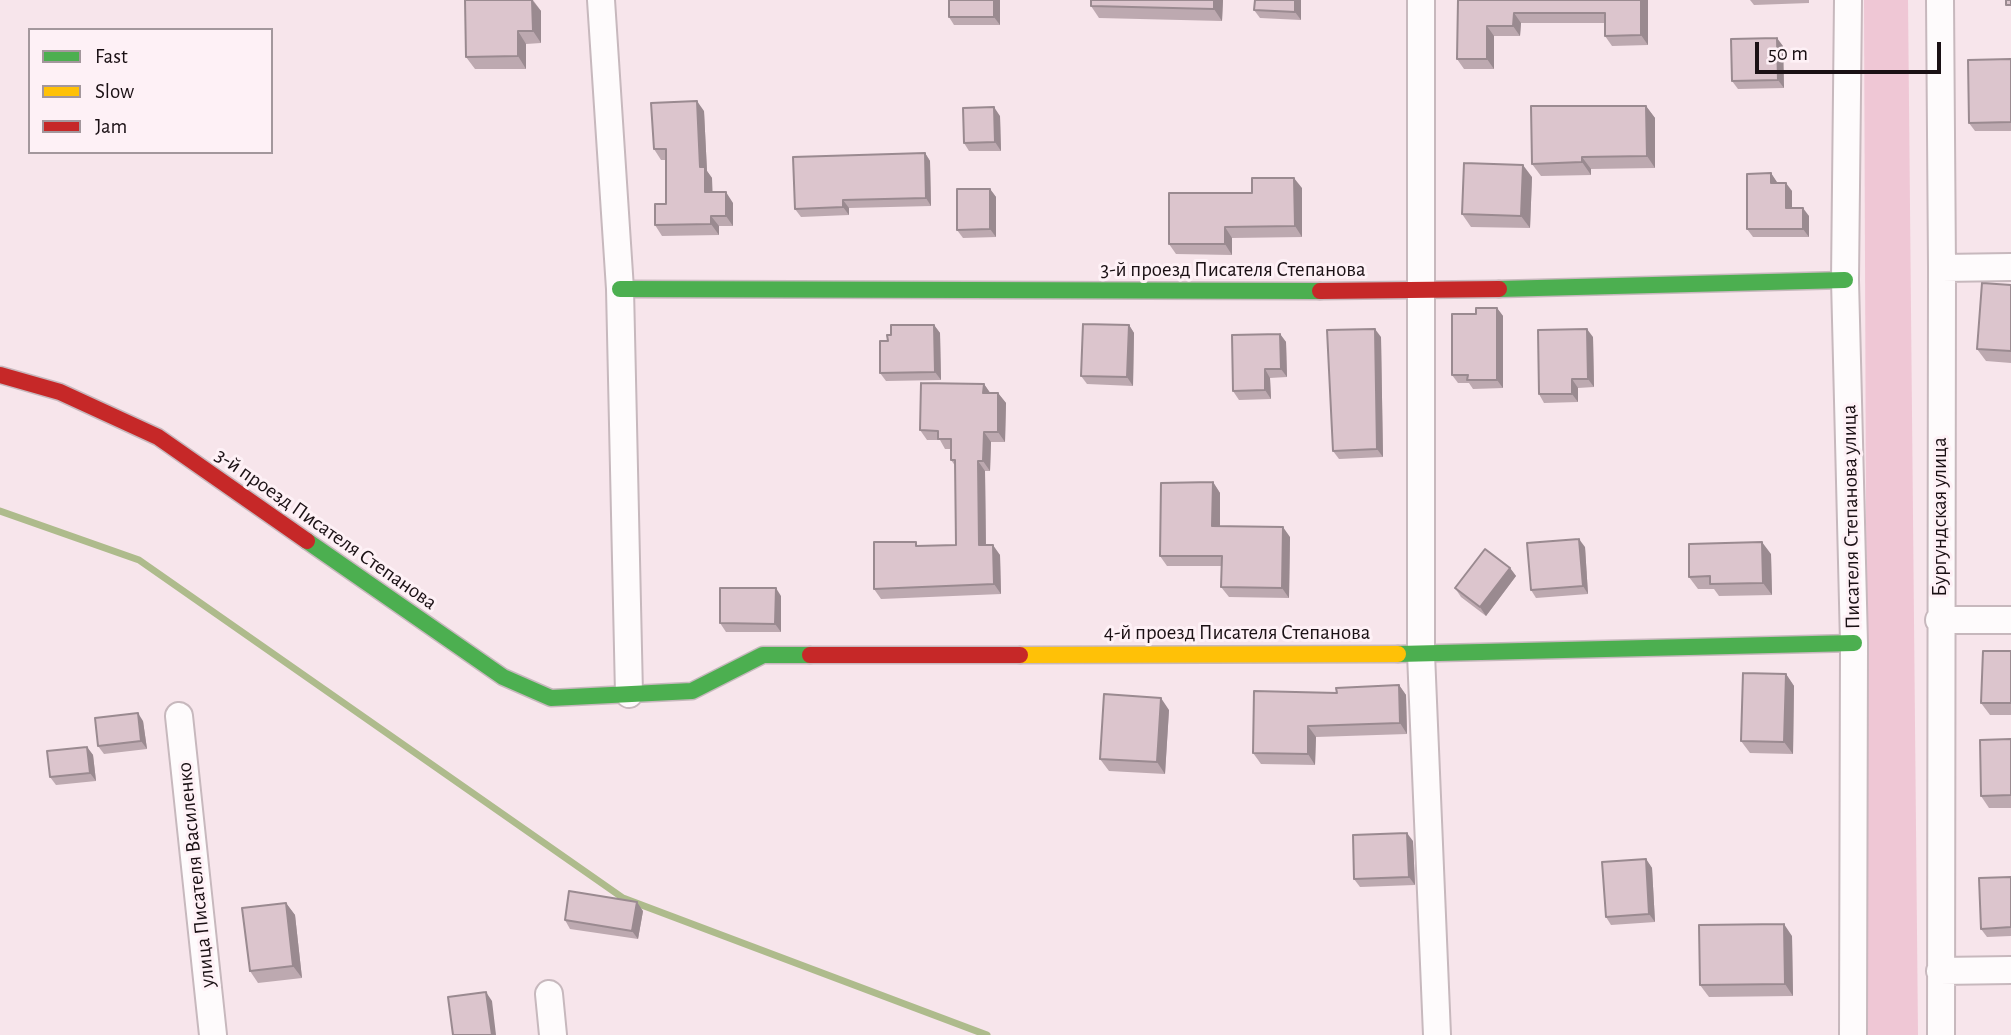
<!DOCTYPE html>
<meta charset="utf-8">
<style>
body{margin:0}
#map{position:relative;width:2011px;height:1035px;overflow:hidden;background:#f7e5eb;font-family:"Alegreya Sans",sans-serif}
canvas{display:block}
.legend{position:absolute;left:28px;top:28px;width:245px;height:126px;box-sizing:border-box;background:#fef1f6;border:2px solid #a3979c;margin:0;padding:9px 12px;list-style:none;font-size:21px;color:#1a1014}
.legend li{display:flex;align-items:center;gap:14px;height:35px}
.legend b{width:35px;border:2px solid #a3979c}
.scale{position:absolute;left:1755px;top:42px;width:186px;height:32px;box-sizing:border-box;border:4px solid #1a1014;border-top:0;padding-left:9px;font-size:21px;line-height:24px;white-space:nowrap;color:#1a1014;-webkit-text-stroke:5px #fef1f6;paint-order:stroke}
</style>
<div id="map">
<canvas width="2011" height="1035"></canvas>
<ul class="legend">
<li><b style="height:9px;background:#4caf50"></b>Fast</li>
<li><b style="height:9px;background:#ffc107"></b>Slow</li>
<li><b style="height:9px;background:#c62828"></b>Jam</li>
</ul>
<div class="scale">50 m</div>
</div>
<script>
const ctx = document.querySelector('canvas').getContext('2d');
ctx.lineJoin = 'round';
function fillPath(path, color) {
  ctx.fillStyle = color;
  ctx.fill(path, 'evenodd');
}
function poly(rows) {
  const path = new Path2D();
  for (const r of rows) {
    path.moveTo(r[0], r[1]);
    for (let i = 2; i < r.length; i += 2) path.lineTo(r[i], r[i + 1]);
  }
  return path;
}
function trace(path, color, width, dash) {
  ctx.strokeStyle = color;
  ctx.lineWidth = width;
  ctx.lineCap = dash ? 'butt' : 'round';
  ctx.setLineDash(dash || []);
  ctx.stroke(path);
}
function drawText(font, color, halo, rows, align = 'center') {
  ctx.font = font + ' "Alegreya Sans",sans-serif';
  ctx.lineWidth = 6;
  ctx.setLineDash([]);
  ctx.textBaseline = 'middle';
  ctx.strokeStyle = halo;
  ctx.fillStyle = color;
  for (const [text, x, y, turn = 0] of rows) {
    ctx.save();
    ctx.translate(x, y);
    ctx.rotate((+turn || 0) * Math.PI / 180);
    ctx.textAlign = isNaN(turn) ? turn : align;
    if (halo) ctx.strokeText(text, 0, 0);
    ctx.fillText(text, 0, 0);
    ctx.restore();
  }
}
const green = poly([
 [1864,0,1908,0,1918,1035,1868,1035]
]);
const stream = poly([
 [0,511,139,560,623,898,987,1035]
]);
const street = poly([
 [601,0,620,289,629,694],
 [1421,0,1421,654,1437,1035],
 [1848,0,1845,280,1854,643,1853,1035],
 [1940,0,1942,268,1941,1035],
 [1942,268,2011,267],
 [1939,620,2011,620],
 [179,716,213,1035],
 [1940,971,2011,970],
 [549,994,553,1035]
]);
const fast = poly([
 [620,289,1320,291],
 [1499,289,1845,280],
 [307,541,503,677,551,698,692,691,763,655,810,655],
 [1398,654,1854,643]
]);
const slow = poly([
 [1020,655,1398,654]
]);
const jam = poly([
 [1320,291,1499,289],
 [0,375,60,392,158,437,307,541],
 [810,655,1020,655]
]);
const wall = poly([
 [465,0,533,0,541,11,541,43,526,44,526,69,475,69,466,57],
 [949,0,1000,0,1000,25,954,25,949,17],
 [1091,0,1223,0,1222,21,1099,18,1091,6],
 [1255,0,1301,0,1301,20,1260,18,1254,10],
 [1458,0,1648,0,1648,45,1612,46,1605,36,1605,23,1521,23,1520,36,1494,36,1494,69,1464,69,1457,59],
 [1750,0,1809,0,1809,3,1754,5],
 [1783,46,1784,88,1738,89,1732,81],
 [2011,59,2011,131,1975,131,1969,123],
 [1646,106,1655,118,1655,168,1591,169,1591,175,1541,176,1532,164],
 [704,111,707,171,712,178,712,192,733,203,733,226,719,226,719,235,662,236,655,225,666,204,666,160,661,160,654,149],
 [1000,116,1001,151,969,151,964,143],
 [925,153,930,161,931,206,849,208,849,215,801,217,795,209],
 [1771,173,1777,183,1792,191,1792,208,1809,216,1809,237,1753,237,1747,229],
 [1532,177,1530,228,1471,227,1462,214],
 [1302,188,1302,237,1232,238,1232,255,1176,254,1169,244,1252,193],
 [990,189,996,197,996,237,963,238,957,230],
 [2011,285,2011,363,1986,361,1977,349],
 [1497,308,1503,316,1503,388,1473,389,1469,383,1458,383,1452,375,1476,314],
 [934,325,940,333,941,380,886,381,880,373,888,341,891,335],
 [1129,325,1134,333,1133,386,1087,384,1081,376],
 [1280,334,1286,342,1287,377,1270,378,1271,399,1239,400,1233,391],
 [1381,337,1383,457,1339,459,1333,451],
 [1593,337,1594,387,1578,388,1578,402,1544,403,1539,394],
 [984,384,990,393,998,393,1006,403,1005,442,991,442,990,471,985,471,986,545,1000,555,1001,594,881,599,874,589,919,546,956,545,956,467,951,460,951,449,945,449,940,440,927,440,920,430],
 [1213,482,1220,493,1220,526,1290,537,1289,598,1229,597,1221,587,1222,566,1167,566,1160,556],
 [1585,547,1588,594,1536,598,1531,590],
 [1771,554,1772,595,1719,596,1714,589,1698,589,1689,577],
 [1510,568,1516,576,1486,616,1461,597,1455,588],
 [781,596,781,632,726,632,720,623],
 [2011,651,2011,715,1990,715,1981,703],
 [1786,674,1794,686,1793,754,1750,753,1741,741],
 [1399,685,1406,695,1407,734,1316,737,1315,765,1261,764,1253,753,1337,693],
 [1169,710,1165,774,1109,771,1100,759],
 [143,721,147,749,104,754,98,746],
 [2011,739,2011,808,1989,808,1981,796],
 [87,747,93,755,96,781,56,785,50,777],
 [1413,841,1415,885,1360,887,1354,879],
 [1646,859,1652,868,1655,922,1611,925,1606,917],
 [2011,877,2011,936,1987,937,1981,929],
 [286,903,295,915,302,978,258,983,250,971],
 [643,911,638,939,570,929,565,920],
 [1792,936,1793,996,1709,997,1700,985]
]);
const shadedWall = poly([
 [532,0,541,11,541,43,533,31],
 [994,0,1000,0,1000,25,994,17],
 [1214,0,1223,0,1222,21,1214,9],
 [1295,0,1301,0,1301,20,1295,12],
 [1641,0,1648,0,1648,45,1641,35],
 [1514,13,1521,23,1520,36,1513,26],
 [1487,26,1494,36,1494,69,1487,59],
 [518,31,526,44,526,69,518,56],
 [1777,38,1783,46,1784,88,1778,80],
 [697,101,704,111,707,171,712,178,713,203,705,192,700,167],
 [1646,106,1655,118,1655,168,1647,156],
 [994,107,1000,116,1001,151,995,142],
 [925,153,930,161,931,206,926,198],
 [1582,157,1591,169,1591,175,1582,162],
 [1523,165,1532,177,1530,228,1521,216],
 [1771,173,1777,182,1777,191,1771,183],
 [1294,178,1302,188,1302,237,1295,226],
 [1786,183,1792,191,1792,216,1786,208],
 [990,189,996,197,996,237,990,229],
 [726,192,733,203,733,226,726,216],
 [843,200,849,208,849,215,843,207],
 [1803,208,1809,216,1809,237,1803,229],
 [711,216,719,226,719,235,711,224],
 [1225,227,1232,238,1232,255,1225,244],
 [1497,308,1503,316,1503,388,1497,380],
 [934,325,940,333,941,380,935,372],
 [1129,325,1134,333,1133,386,1127,377],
 [1375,329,1381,337,1383,457,1377,449],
 [1587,329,1593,337,1594,387,1588,379],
 [1280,334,1286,342,1287,377,1281,369],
 [1265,369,1270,378,1271,399,1265,390],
 [1572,379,1578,388,1578,402,1572,394],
 [984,384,991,394,983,393],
 [998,393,1006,403,1005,442,998,432],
 [984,432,991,442,990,471,983,461],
 [978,461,985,471,986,555,979,545],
 [1213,482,1220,493,1220,536,1212,526],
 [1283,527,1290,537,1289,598,1282,588],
 [1579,539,1585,547,1588,594,1583,586],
 [1762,542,1771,554,1772,595,1763,583],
 [993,545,1000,555,1001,594,994,584],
 [1510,568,1516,576,1486,616,1480,607],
 [776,588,781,596,781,632,775,624],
 [1786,674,1794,686,1793,754,1784,742],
 [1399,685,1406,695,1407,734,1400,723],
 [1161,698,1169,710,1165,774,1157,762],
 [138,713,143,721,147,749,141,741],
 [1308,726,1316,737,1315,765,1308,754],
 [87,747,93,755,96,781,90,773],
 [1407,833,1413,841,1415,885,1409,877],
 [1646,859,1652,868,1655,922,1649,914],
 [637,902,643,911,638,939,632,931],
 [286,903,295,915,302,978,293,966],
 [1784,924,1792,936,1793,996,1785,984],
 [486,992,492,1001,496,1035,492,1035]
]);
const building = poly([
 [465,0,532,0,533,31,518,31,518,56,466,57,465,0],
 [949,0,994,0,994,17,949,17,949,0],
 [1091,0,1214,0,1214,9,1091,6,1091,0],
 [1255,0,1295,0,1295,12,1254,10,1255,0],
 [1458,0,1641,0,1641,35,1605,36,1605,13,1514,13,1513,26,1487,26,1487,59,1457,59,1458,0],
 [2006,0,2011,0,2011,5,2006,5,2006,0],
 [1777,38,1778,80,1732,81,1731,39,1777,38],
 [2011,59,2011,122,1969,123,1968,60,2011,59],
 [697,101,700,167,705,167,705,192,726,192,726,216,711,216,711,224,655,225,655,204,666,204,666,149,654,149,651,103,697,101],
 [1531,106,1646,106,1647,156,1582,157,1582,162,1532,164,1531,106],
 [994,107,995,142,964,143,963,108,994,107],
 [925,153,926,198,843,200,843,207,795,209,793,157,925,153],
 [1464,163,1523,165,1521,216,1462,214,1464,163],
 [1771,173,1771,183,1786,183,1786,208,1803,208,1803,229,1747,229,1747,174,1771,173],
 [1252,178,1294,178,1295,226,1225,227,1225,244,1169,244,1169,193,1252,193,1252,178],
 [957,189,990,189,990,229,957,230,957,189],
 [1982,283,2011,285,2011,351,1977,349,1982,283],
 [1476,308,1497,308,1497,380,1467,380,1468,375,1452,375,1452,314,1476,314,1476,308],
 [1083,324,1129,325,1127,377,1081,376,1083,324],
 [891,325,934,325,935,372,880,373,880,341,888,341,887,335,891,335,891,325],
 [1375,329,1377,449,1333,451,1327,330,1375,329],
 [1587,329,1588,379,1572,379,1572,394,1539,394,1538,330,1587,329],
 [1280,334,1281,369,1265,369,1265,390,1233,391,1232,335,1280,334],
 [921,383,984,384,983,393,998,393,998,432,984,432,983,461,978,461,979,545,993,545,994,584,874,589,874,542,916,542,916,546,956,545,955,460,951,460,951,439,938,439,938,431,920,430,921,383],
 [1213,482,1212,526,1283,527,1282,588,1221,587,1222,556,1160,556,1161,483,1213,482],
 [1579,539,1583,586,1531,590,1527,543,1579,539],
 [1762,542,1763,583,1710,584,1710,576,1689,577,1689,544,1762,542],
 [1485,549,1510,568,1480,607,1455,588,1485,549],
 [720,588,776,588,775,624,720,623,720,588],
 [1983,651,2011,651,2011,703,1981,703,1983,651],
 [1743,673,1786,674,1784,742,1741,741,1743,673],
 [1399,685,1400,723,1308,726,1308,754,1253,753,1254,691,1337,693,1336,688,1399,685],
 [1104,694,1161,698,1157,762,1100,759,1104,694],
 [138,713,141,741,98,746,95,718,138,713],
 [2011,739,2011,795,1981,796,1980,740,2011,739],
 [87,747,90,773,50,777,47,751,87,747],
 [1407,833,1409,877,1354,879,1353,835,1407,833],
 [1646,859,1649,914,1606,917,1602,862,1646,859],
 [2011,877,2011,927,1981,929,1979,878,2011,877],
 [569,891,637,902,632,931,565,920,569,891],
 [286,903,293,966,250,971,242,908,286,903],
 [1784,924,1785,984,1700,985,1699,925,1784,924],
 [486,992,492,1035,453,1035,448,997,486,992]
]);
const streetNames = [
 ["3-й проезд Писателя Степанова",1233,270],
 ["Писателя Степанова улица",1851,517,-91],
 ["Бургундская улица",1940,517,-90],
 ["3-й проезд Писателя Степанова",326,529,35],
 ["4-й проезд Писателя Степанова",1237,633],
 ["улица Писателя Василенко",196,875,-96]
];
fillPath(green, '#efc7d5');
trace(stream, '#aebb8c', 7);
trace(street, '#c7b8bd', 30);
trace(fast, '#c7b8bd', 19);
trace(slow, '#c7b8bd', 19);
trace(jam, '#c7b8bd', 19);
trace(street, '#fefbfc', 26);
trace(fast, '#4caf50', 16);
trace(slow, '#ffc107', 16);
trace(jam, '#c62828', 16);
fillPath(wall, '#bda9b0');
fillPath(shadedWall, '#9a8a90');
fillPath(building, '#dcc5cd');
trace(building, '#9a8a90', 2);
drawText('21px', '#1a1014', '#fef1f6', streetNames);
</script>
